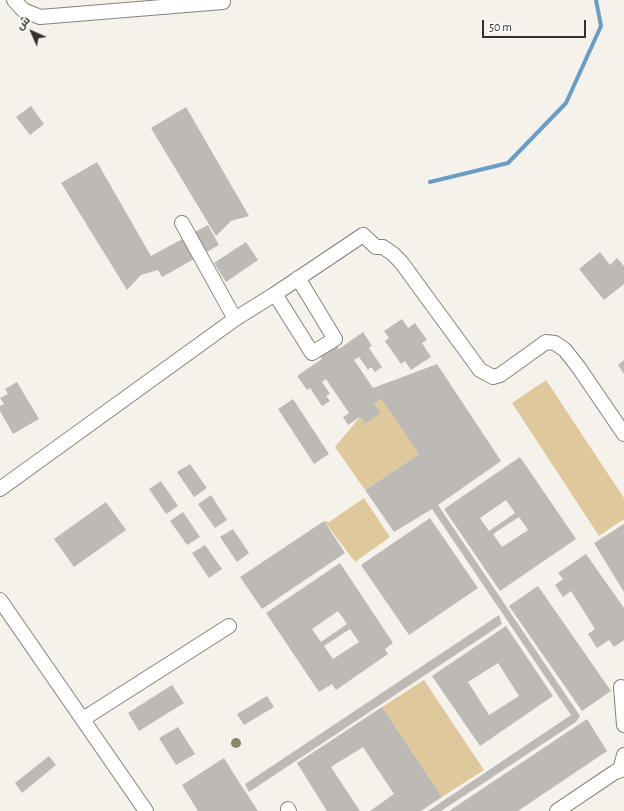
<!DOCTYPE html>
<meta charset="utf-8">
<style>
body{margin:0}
#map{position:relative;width:624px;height:811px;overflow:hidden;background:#f5f2ec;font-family:"Alegreya Sans",Cairo,sans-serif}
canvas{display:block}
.north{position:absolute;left:12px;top:12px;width:40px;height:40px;-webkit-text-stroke:3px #fff;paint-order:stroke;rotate:315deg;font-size:11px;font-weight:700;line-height:16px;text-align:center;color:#31302d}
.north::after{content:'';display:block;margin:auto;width:14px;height:18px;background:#31302d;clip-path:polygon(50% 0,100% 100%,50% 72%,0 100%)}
.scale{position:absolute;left:482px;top:20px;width:104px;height:18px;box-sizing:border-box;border:2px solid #31302d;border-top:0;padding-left:5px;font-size:12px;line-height:14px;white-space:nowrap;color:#31302d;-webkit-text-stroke:3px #fff;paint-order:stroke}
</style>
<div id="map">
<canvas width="624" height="811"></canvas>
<div class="north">ش</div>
<div class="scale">50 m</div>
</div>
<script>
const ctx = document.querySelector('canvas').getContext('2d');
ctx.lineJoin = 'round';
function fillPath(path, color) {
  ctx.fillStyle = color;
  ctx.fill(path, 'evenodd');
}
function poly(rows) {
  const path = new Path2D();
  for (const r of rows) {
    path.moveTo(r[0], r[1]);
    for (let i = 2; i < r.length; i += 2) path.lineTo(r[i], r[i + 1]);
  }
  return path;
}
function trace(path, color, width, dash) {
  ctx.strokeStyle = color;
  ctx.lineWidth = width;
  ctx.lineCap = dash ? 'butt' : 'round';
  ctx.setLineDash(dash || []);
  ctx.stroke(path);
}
const green = poly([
 [546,380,624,498,624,519,599,536,512,403],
 [381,399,419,454,365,490,335,447,360,417,365,424,380,413,374,404],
 [364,498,390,537,355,562,324,521,329,522],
 [424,680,484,770,442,797,382,707]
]);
const stream = poly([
 [430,182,508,163,566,103,601,26,596,0]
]);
const building = poly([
 [31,106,44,124,30,135,16,117],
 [186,107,249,216,231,221,216,236,151,128],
 [97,162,151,256,208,225,219,245,162,277,158,270,141,275,127,290,61,183],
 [246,242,258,260,226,282,214,263],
 [600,252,610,265,617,258,624,266,624,284,604,300,579,269],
 [402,319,408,328,415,323,427,340,422,343,431,357,411,370,405,361,401,364,385,341,389,338,384,331],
 [363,332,372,346,369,348,382,367,375,372,371,367,368,370,359,357,354,360,373,388,437,364,501,461,438,505,580,716,576,722,441,811,428,811,571,715,432,509,394,532,365,490,419,454,381,399,374,404,381,413,365,424,360,417,348,425,343,417,349,413,326,379,322,382,330,394,326,396,330,401,322,406,310,388,307,390,297,376,322,359,318,352,334,341,339,349],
 [624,360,624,374,618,365],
 [17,382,39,419,13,434,0,411,0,406,4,404,0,398,8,394,5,389],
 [293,399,329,454,314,464,278,409],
 [520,457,576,539,500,591,444,509],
 [506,500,515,513,489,531,480,518],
 [519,517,528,530,502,547,493,534],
 [190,464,207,488,194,497,177,472],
 [161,481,178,506,166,514,149,489],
 [211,495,227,520,215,528,198,504],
 [106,502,126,530,74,567,54,539],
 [183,512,200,537,187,545,170,521],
 [430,518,478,588,409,635,361,565],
 [324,521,345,553,262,609,240,577],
 [624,524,624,592,594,543],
 [233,529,249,553,237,562,220,537],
 [205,545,222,569,209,578,192,553],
 [586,554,624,608,624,640,614,647,609,640,597,648,588,634,595,629,571,591,563,597,555,585,563,579,558,573],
 [340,563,393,643,385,649,388,654,336,690,332,684,319,692,266,613],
 [338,611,347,624,321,642,312,629],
 [350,629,359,642,333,659,324,646],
 [538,586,611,691,582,711,509,606],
 [499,615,502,624,249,792,245,784],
 [506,626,553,696,480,746,432,676],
 [498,663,519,696,489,715,468,682],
 [172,685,184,703,139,731,128,713],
 [267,696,274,707,244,725,237,714],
 [382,707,442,797,421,811,370,811,394,794,363,747,331,767,360,811,327,811,297,763],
 [587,719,607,751,518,811,449,811],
 [178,727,195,754,176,765,159,738],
 [49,756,56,765,22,793,15,783],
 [224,758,239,782,258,811,198,811,182,785]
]);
const minor = poly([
 [14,0,23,10,40,17,223,2],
 [182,223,235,319],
 [275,294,312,353,335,339,298,278],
 [0,489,235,319,275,294,363,235,376,247,383,247,393,254,401,262,480,370,493,377,500,375,546,342,555,343,565,350,579,368,624,434],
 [0,600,146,811],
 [621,687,624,725],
 [83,719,229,626],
 [620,770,624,755],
 [288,809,289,811],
 [557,811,615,772,624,769]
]);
const trees = [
 [236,743]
];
fillPath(green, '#dfc99c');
trace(stream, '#6a9dc4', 4);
fillPath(building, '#bdbab5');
trace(minor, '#85827d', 16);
trace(minor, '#fff', 14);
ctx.fillStyle = '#91866a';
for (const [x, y] of trees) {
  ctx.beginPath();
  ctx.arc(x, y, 5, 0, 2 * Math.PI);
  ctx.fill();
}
</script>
